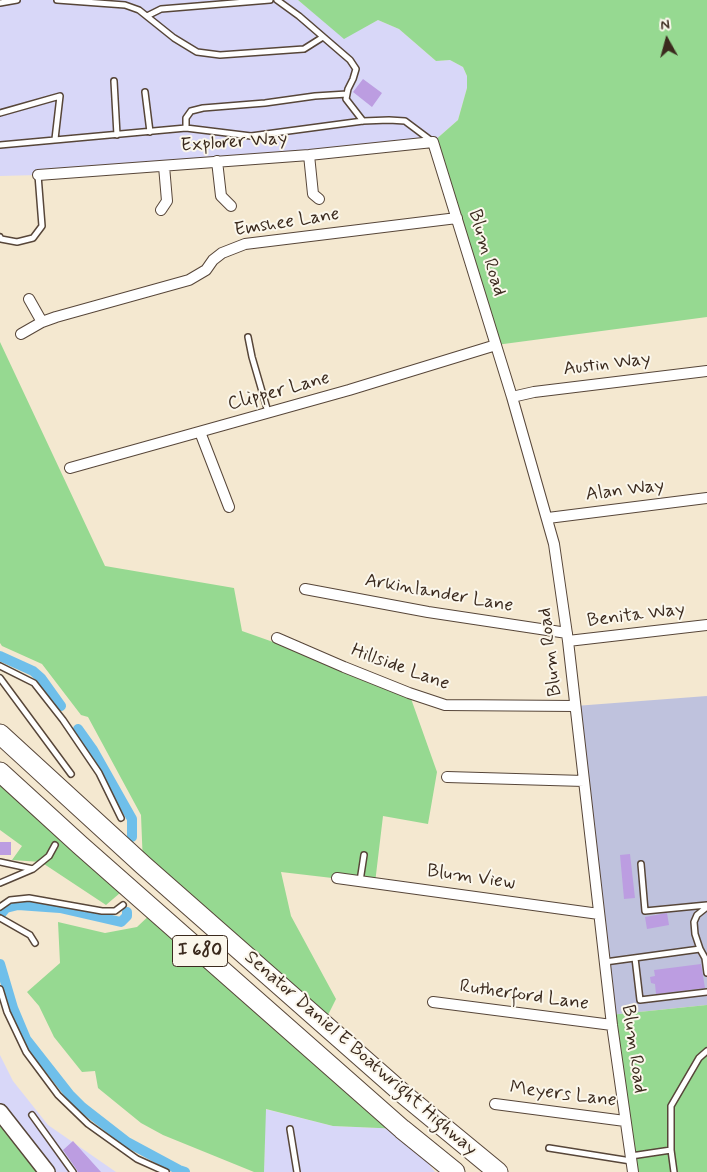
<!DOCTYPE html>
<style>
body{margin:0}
#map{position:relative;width:707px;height:1172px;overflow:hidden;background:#f4e8d0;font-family:Mynerve,sans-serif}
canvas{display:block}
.north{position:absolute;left:642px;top:15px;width:50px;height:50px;-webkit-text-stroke:4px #fbf7ec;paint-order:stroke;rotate:353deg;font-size:14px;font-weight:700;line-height:20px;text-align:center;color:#3b2a1e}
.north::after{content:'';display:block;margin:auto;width:18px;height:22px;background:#3b2a1e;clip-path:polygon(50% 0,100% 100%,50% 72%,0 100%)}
</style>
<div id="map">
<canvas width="707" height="1172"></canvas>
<div class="north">N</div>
</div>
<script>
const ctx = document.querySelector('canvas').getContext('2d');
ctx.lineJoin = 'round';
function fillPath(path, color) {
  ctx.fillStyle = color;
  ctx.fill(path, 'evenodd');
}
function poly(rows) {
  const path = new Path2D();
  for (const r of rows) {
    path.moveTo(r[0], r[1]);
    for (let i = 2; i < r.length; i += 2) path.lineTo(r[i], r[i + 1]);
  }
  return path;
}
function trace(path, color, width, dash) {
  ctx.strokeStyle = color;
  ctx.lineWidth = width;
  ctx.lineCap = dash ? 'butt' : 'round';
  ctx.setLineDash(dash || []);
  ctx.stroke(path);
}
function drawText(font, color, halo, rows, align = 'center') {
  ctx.font = font + ' Mynerve,sans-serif';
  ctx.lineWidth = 4;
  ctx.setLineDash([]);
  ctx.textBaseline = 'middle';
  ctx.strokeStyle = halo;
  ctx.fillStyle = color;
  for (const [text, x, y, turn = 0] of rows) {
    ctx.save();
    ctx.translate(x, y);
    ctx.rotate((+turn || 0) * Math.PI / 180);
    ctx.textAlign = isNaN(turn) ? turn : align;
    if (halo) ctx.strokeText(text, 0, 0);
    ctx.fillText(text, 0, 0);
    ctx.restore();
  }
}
const built = poly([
 [0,0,298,0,344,38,378,20,399,29,436,61,450,60,463,67,467,76,467,88,458,120,433,142,38,175,0,176],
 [0,1055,13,1081,48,1125,116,1172,47,1172,0,1112],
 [265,1109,333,1126,402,1129,435,1172,264,1172]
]);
const industrial = poly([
 [707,696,707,1005,610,1015,575,706]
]);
const green = poly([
 [298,0,707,0,707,317,496,345,433,142,458,120,467,88,467,76,463,67,450,60,436,61,399,29,378,20,344,39],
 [0,342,105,566,234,588,242,631,344,667,409,693,437,772,428,824,383,816,375,883,281,872,291,916,336,999,324,1023,143,865,141,815,88,717,81,715,42,664,2,646,0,643],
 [0,772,127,887,106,905,41,862,12,860,22,846,0,830],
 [154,911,402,1129,333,1126,266,1109,264,1172,254,1172,163,1135,141,1123,98,1088,95,1071,82,1072,54,1037,39,1006,27,992,60,963,58,922,105,933,137,927],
 [707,1005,707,1172,633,1172,610,1015],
 [0,1112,47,1172,0,1172]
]);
const canal = poly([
 [0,656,33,671,41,678,61,706],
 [78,729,93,750,132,819,132,837],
 [0,915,6,908,18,905,60,908,121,922,127,916,127,912],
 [0,964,13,1008,26,1039,70,1095,82,1107,127,1142,179,1170,185,1172]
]);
const building = poly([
 [363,79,382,93,372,107,353,92],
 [0,842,11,842,11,855,0,855],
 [630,854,635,898,624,899,620,855],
 [667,913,669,925,647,929,645,917],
 [701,964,705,988,656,994,655,984,651,983,650,977,655,976,654,970],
 [73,1141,101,1172,78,1172,77,1170,63,1150]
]);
const lane = poly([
 [57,0,125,5,139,10,174,38,197,52,220,55,304,49,323,37],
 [277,0,299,16,350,60,356,69,353,79,348,89,346,99,363,121],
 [0,3,17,0],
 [147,16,161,9,270,0],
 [114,81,117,135],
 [145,92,150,132],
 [0,113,60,96,55,139],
 [186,128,186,118,191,111,203,108,265,103,315,96,347,94],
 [0,145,186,128,251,136,363,121,389,120,405,121,433,142],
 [0,237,1,239,17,242,33,238,42,226,38,175],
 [248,337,252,357,268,412],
 [0,666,34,683,63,720,99,773,121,818],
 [0,678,71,774],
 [0,862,33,869,0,883],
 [641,864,645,911,707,905],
 [33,869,49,856,55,845],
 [360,881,364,855],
 [0,907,10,900,29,898,102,911,115,911,123,905],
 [0,918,30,935,35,943],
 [700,949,695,934,694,922,697,915,707,907],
 [635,958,640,1000,707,992],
 [605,962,700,949,705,958,707,973],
 [0,989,7,1012,26,1052,58,1095,88,1124,137,1159,166,1172],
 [32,1115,73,1172],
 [290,1129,297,1172],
 [549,1148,631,1161],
 [671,1150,671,1106,699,1058,707,1051],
 [631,1156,671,1150,674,1172]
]);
const street = poly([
 [309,155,313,194,319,199],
 [217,161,221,196,231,206],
 [38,175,309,155,433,142,512,397,554,544,568,641,612,1025,633,1172],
 [161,210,167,201,164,166],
 [29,299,42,322],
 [21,334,42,322,56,317,189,280,206,270,213,260,222,253,245,244,457,218],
 [512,397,534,392,707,371],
 [200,432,229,507],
 [70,468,349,390,496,345],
 [548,518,707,498],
 [305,589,428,612,567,633],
 [277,638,344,667,409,693,445,705,575,706],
 [568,641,707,625],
 [447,777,584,781],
 [337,878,599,914],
 [433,1002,612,1025],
 [495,1104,625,1121]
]);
const secondary = poly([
 [0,1112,47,1172]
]);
const highway = poly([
 [0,734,143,865,402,1093,498,1172],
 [0,772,80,845,402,1129,455,1172]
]);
const shields = [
 [200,951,55]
];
const shieldNames = [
 ["I 680",200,951]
];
const streetNames = [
 ["Explorer Way",234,143,-4],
 ["Emshee Lane",287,223,-9],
 ["Blum Road",486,253,73],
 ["Austin Way",607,365,-7],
 ["Clipper Lane",279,392,-15],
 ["Alan Way",625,491,-7],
 ["Arkinlander Lane",439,594,10],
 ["Benita Way",636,616,-7],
 ["Blum Road",551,652,-97],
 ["Hillside Lane",400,668,20],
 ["Blum View",471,878,8],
 ["Rutherford Lane",524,996,8],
 ["Blum Road",633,1049,82],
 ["Senator Daniel E Boatwright Highway",360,1054,41],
 ["Meyers Lane",563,1095,7]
];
fillPath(built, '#d8d7f8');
fillPath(industrial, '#bfc2dd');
fillPath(green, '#96d991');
trace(canal, '#6fbfea', 10);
fillPath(building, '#bc9de1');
trace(lane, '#574639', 8);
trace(street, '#574639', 12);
trace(secondary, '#574639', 18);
trace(highway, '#574639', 21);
trace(lane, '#fff', 5);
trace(street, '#fff', 10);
trace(secondary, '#fff', 15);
trace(highway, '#fff', 19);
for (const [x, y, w] of shields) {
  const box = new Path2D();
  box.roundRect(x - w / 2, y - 15.5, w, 31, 4);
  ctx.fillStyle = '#fbf7ec';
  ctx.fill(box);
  trace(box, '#3b2a1e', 1);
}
drawText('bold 18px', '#3b2a1e', null, shieldNames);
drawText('19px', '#3b2a1e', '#fbf7ec', streetNames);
</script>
